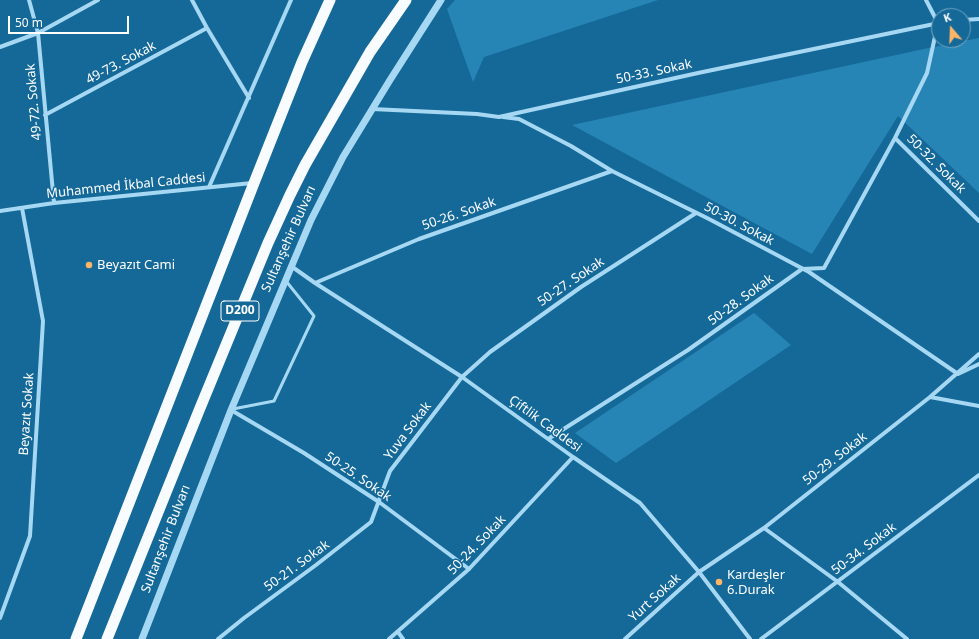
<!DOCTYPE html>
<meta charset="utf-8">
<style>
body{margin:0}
#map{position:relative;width:979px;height:639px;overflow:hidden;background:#146998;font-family:"Noto Sans",sans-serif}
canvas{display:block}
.north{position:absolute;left:931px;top:8px;width:40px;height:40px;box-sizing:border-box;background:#146998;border:1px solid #72a5c1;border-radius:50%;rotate:341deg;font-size:11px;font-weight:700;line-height:16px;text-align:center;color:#fff}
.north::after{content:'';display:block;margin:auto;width:14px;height:18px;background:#ffb568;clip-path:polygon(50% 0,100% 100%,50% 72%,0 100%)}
.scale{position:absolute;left:8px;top:16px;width:121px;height:18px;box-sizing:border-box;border:2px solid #fff;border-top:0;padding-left:5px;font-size:12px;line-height:14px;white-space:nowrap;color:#fff;-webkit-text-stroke:3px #146998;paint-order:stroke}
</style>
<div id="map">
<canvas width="979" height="639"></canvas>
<div class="north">K</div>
<div class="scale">50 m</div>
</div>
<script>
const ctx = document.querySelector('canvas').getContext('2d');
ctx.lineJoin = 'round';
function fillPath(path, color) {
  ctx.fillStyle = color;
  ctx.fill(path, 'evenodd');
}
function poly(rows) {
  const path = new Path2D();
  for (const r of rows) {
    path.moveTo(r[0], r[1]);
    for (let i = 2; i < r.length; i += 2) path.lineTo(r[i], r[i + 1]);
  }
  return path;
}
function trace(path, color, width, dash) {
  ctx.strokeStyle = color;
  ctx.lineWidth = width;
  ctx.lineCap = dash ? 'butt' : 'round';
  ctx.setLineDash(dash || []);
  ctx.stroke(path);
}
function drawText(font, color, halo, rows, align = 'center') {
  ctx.font = font + ' "Noto Sans",sans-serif';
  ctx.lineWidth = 3;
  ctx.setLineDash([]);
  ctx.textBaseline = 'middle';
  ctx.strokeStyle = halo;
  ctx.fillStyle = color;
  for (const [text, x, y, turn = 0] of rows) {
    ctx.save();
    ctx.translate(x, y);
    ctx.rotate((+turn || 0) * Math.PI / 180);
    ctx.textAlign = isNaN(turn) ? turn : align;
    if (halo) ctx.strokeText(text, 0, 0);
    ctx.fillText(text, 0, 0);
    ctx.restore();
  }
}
const green = poly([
 [455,0,658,0,484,57,473,82,447,9],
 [979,38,979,193,898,116,812,254,572,125,924,49],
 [754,313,791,345,616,463,575,433]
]);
const service = poly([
 [233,409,274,401,314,316,286,281]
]);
const minor = poly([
 [29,0,38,33,54,203],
 [192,0,207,28,249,98],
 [963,20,979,19],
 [0,47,38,33,98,0],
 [372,109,477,114,499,117,698,73,939,23],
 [45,115,207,28],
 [503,117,519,119,571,146,612,171,709,219,809,272,958,374,979,364],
 [895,138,979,221],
 [209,187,291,0],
 [0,211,54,203,252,183],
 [291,266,315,283,462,377,573,457,640,503,699,572,750,639],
 [315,283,419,239,612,171],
 [930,397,979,406],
 [231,410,304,453,379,502,469,569],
 [548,439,688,350,802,269,824,268,895,138,927,73,938,23,926,0],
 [764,528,838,582,907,639],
 [0,618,30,536,43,321,22,208],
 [398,632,403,639],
 [218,639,244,618,316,565,371,522,390,471,462,377,490,352,581,287,696,213],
 [389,639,469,569,573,457],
 [625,639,699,572,764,528,930,397,979,354],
 [761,639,979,475]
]);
const tertiary = poly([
 [142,639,231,410,311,220,343,157,390,80,441,0]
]);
const trunk = poly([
 [76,639,254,183,302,62,330,0],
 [107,639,198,413,268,243,290,195,305,165,370,52,406,0]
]);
const markers = [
 [89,265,4,"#ffb568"],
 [719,582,4,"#ffb568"]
];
const shields = [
 [240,311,38]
];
const shieldNames = [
 ["D200",240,311]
];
const streetNames = [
 ["49-73. Sokak",121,63,-28],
 ["50-33. Sokak",654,72,-12],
 ["49-72. Sokak",34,102,-95],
 ["50-32. Sokak",936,164,45],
 ["Muhammed İkbal Caddesi",126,186,-6],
 ["50-26. Sokak",459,214,-19],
 ["50-30. Sokak",739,224,28],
 ["Sultanşehir Bulvarı",289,239,-66],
 ["50-27. Sokak",571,282,-34],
 ["50-28. Sokak",741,300,-36],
 ["Beyazıt Sokak",27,414,-86],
 ["Çiftlik Caddesi",545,424,36],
 ["Yuva Sokak",408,431,-53],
 ["50-29. Sokak",835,459,-38],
 ["50-25. Sokak",358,477,34],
 ["Sultanşehir Bulvarı",166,539,-69],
 ["50-24. Sokak",477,545,-46],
 ["50-34. Sokak",864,549,-37],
 ["50-21. Sokak",297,566,-36],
 ["Yurt Sokak",655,598,-42]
];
const poiNames = [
 ["Beyazıt Cami",97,265],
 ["Kardeşler",727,575],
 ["6.Durak",727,590]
];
fillPath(green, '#2785b6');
trace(service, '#a7d8f3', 3);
trace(minor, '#a7d8f3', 4);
trace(tertiary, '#a7d8f3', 7);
trace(trunk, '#f8fcff', 11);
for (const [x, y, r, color] of markers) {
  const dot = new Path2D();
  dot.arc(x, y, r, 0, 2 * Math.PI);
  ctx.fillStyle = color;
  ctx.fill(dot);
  trace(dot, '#146998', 1.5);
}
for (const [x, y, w] of shields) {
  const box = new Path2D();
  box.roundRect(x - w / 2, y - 10, w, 20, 3);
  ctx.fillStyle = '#146998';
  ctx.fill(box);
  trace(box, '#fff', 1);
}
drawText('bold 12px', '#fff', null, shieldNames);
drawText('13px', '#fff', '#146998', streetNames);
drawText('13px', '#fff', '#146998', poiNames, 'left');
</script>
